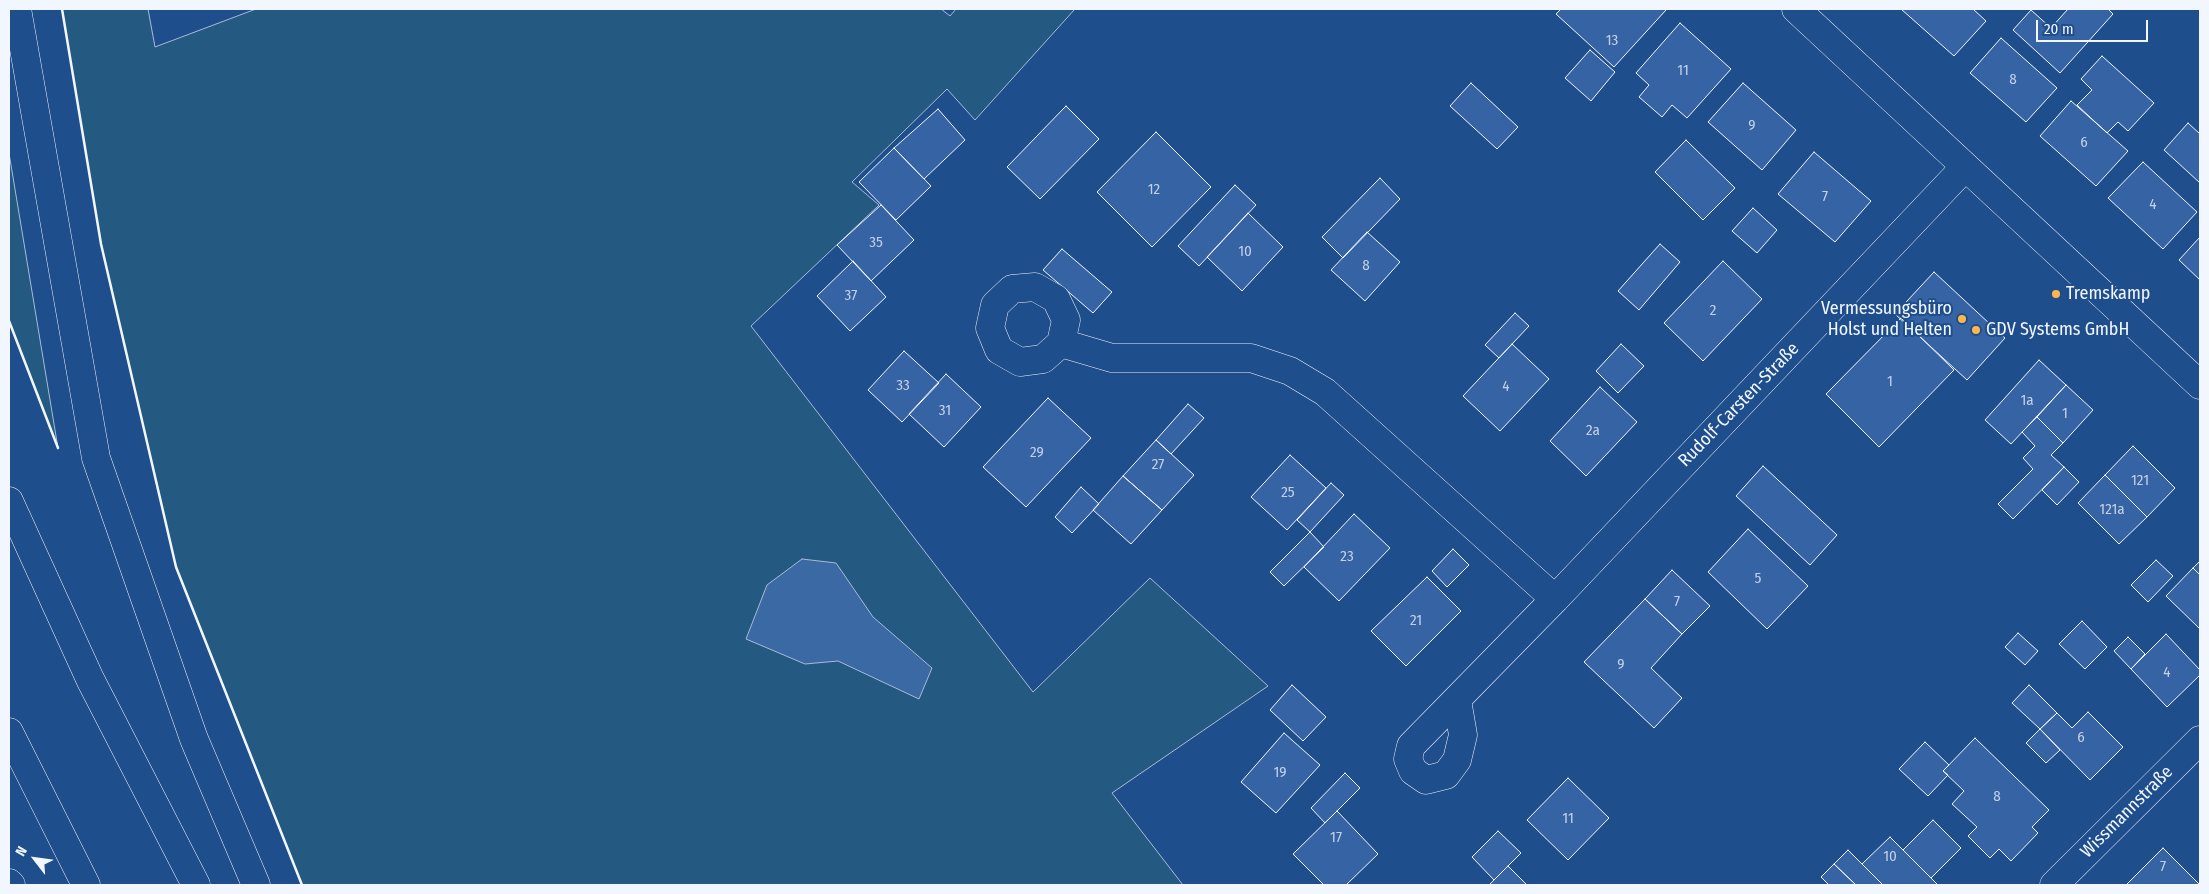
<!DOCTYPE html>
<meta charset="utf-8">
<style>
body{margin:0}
#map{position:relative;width:2209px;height:894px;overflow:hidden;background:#1f4e8c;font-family:"Fira Sans Condensed",sans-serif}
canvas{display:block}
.frame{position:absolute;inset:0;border:10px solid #f2f6ff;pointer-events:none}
.north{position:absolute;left:10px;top:834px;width:50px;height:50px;-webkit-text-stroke:4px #1f4e8c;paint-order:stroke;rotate:300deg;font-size:14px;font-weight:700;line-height:20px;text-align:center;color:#f2f6ff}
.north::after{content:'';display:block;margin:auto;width:18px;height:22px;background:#f2f6ff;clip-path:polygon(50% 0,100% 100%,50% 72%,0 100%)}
.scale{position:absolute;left:2036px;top:20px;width:112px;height:22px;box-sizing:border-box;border:2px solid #f2f6ff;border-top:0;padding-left:6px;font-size:15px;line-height:18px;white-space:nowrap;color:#f2f6ff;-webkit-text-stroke:4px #1f4e8c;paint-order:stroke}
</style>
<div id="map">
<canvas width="2209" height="894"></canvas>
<div class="frame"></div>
<div class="north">N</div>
<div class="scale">20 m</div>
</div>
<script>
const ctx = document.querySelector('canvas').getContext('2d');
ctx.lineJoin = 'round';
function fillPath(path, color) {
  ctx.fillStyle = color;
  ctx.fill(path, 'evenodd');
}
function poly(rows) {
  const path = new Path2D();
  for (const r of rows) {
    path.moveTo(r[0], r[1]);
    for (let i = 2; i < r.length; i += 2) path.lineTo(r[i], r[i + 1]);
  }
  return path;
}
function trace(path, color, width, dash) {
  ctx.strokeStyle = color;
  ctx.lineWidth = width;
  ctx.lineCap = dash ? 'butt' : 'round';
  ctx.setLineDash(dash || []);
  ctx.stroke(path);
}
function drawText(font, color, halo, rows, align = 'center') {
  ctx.font = font + ' "Fira Sans Condensed",sans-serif';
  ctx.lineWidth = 4;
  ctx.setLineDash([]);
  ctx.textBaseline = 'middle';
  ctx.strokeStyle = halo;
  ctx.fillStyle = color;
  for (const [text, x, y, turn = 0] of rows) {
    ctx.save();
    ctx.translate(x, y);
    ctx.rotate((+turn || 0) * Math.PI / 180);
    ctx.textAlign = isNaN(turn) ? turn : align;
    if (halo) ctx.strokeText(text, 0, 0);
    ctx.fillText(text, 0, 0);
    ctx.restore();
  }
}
const green = poly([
 [62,9,148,9,155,47,256,9,941,9,950,16,956,9,1075,9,975,120,947,89,852,182,879,205,751,326,1033,692,1150,578,1268,686,1112,793,1183,885,302,885,176,567,101,244,62,9],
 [9,153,58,448,9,321,9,153]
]);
const water = poly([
 [802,559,836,563,873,617,932,668,919,699,838,661,805,664,746,639,767,585,802,559]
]);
const building = poly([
 [1561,9,1665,9,1666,10,1614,67,1556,14,1561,9],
 [1901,9,1973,9,1986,21,1954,56,1901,9],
 [2068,9,2108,9,2113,14,2060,73,2013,30,2031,10,2051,28,2068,9],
 [1680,23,1731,69,1687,118,1672,105,1662,117,1639,97,1649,85,1636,73,1680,23],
 [2001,38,2057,88,2026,122,1970,73,2001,38],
 [1590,50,1615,72,1591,101,1565,78,1590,50],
 [2102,56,2154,103,2128,131,2118,122,2107,133,2077,105,2092,90,2081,79,2102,56],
 [1471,83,1518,127,1497,149,1450,106,1471,83],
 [1743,83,1796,130,1762,170,1708,122,1743,83],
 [2071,101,2128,151,2096,186,2040,136,2071,101],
 [1066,106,1099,139,1040,199,1007,167,1066,106],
 [938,109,965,140,924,179,894,148,938,109],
 [2188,123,2200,134,2200,183,2164,150,2188,123],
 [1156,132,1211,187,1152,247,1097,192,1156,132],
 [1686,140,1735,188,1703,220,1655,172,1686,140],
 [894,148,931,186,896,220,859,182,894,148],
 [1814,152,1871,201,1835,242,1778,194,1814,152],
 [2143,162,2197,212,2163,249,2108,198,2143,162],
 [1380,178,1400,199,1343,258,1322,237,1380,178],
 [1235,185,1256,205,1199,266,1178,246,1235,185],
 [881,205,914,240,871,281,837,245,881,205],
 [1753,208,1777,230,1757,253,1732,231,1753,208],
 [1248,213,1283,247,1242,291,1207,257,1248,213],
 [1367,232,1400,262,1365,301,1331,270,1367,232],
 [2200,237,2200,280,2179,260,2200,237],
 [1660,244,1680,262,1639,310,1618,291,1660,244],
 [1062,249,1112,292,1093,313,1043,270,1062,249],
 [853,261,886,297,850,331,817,296,853,261],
 [1723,261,1762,299,1703,361,1664,323,1723,261],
 [1934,272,2005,338,1967,380,1895,314,1934,272],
 [1515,313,1529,326,1499,358,1485,345,1515,313],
 [1901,318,1954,370,1879,447,1826,394,1901,318],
 [1512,344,1549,379,1500,431,1463,396,1512,344],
 [1621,344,1644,366,1618,393,1596,371,1621,344],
 [904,351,939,383,902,422,868,390,904,351],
 [2039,360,2066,385,2011,444,1985,420,2039,360],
 [946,374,981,407,944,447,909,414,946,374],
 [2066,385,2093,410,2063,443,2037,417,2066,385],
 [1600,387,1637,422,1586,476,1550,441,1600,387],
 [1048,398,1091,438,1026,507,983,467,1048,398],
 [1188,404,1204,418,1171,454,1156,440,1188,404],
 [2037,417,2063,443,2051,455,2064,467,2013,519,1998,504,2033,469,2023,458,2035,446,2022,432,2037,417],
 [1156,440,1194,475,1162,510,1123,476,1156,440],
 [2133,446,2175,488,2147,517,2105,475,2133,446],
 [1290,455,1326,488,1287,530,1251,497,1290,455],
 [1763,466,1837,535,1810,565,1736,496,1763,466],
 [2064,467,2079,482,2057,505,2042,490,2064,467],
 [2105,475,2147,517,2119,544,2078,503,2105,475],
 [1123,476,1162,510,1131,544,1093,510,1123,476],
 [1331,483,1344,495,1310,532,1297,520,1331,483],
 [1081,487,1099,504,1072,533,1055,517,1081,487],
 [1354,514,1390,548,1339,601,1304,567,1354,514],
 [1748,529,1808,586,1767,629,1708,572,1748,529],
 [1310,532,1324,547,1284,586,1270,572,1310,532],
 [1453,549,1469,565,1447,587,1432,571,1453,549],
 [2156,560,2173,576,2148,602,2131,585,2156,560],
 [2200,561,2200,575,2193,568,2200,561],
 [2193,568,2200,575,2200,629,2166,596,2193,568],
 [1672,570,1710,606,1682,634,1645,599,1672,570],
 [1427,577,1461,611,1406,666,1371,631,1427,577],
 [1645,599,1682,634,1651,668,1682,698,1654,728,1584,662,1645,599],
 [2082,621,2107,647,2085,669,2059,644,2082,621],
 [2018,633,2038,651,2025,665,2005,647,2018,633],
 [2166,634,2200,670,2200,675,2167,707,2131,669,2166,634],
 [2128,637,2145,654,2131,669,2114,651,2128,637],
 [1292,685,1326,717,1303,741,1270,710,1292,685],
 [2029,685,2057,713,2040,729,2012,703,2029,685],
 [2088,712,2123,747,2090,780,2040,729,2057,713,2072,728,2088,712],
 [2040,729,2060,750,2046,763,2026,743,2040,729],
 [1284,733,1320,765,1276,813,1241,782,1284,733],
 [1975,738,2049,810,2032,827,2038,833,2011,861,1999,849,1990,858,1968,836,1977,827,1952,804,1964,791,1943,771,1975,738],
 [1925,742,1949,765,1943,771,1948,775,1928,796,1899,769,1925,742],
 [1345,773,1360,788,1325,823,1311,808,1345,773],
 [1568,778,1609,818,1568,860,1527,820,1568,778],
 [1337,811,1378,854,1346,885,1324,885,1293,854,1337,811],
 [1933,820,1961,848,1931,878,1903,850,1933,820],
 [1498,831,1521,853,1494,880,1472,857,1498,831],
 [1890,837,1938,885,1883,885,1862,864,1890,837],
 [2163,848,2200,885,2126,885,2163,848],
 [1848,850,1883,885,1856,885,1834,864,1848,850],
 [1834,864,1856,885,1829,885,1821,877,1834,864],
 [1508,866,1527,885,1489,885,1508,866]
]);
const minor = poly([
 [1061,343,1066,320,1056,299,1035,287,1012,289,995,305,990,328,999,350,1020,362,1043,359,1061,343,1112,358,1251,358,1290,371,1325,392,1555,599,1965,167],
 [1457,700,1463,735,1457,760,1446,775,1426,780,1413,771,1408,759,1411,746,1555,599],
 [2054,885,2200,740]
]);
const major = poly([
 [1796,9,2200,385]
]);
const highway = poly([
 [17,9,96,458,194,739,256,885],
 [9,501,90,679,196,885],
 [9,732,86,885],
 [9,883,11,885]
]);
const wall = poly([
 [62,9,101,244,176,567,302,885],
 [9,321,58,448]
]);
const markers = [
 [2056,294,5,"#ffb74d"],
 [1962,319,5,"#ffb74d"],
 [1976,330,5,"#ffb74d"]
];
const numberNames = [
 ["13",1612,41],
 ["11",1683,71],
 ["8",2013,80],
 ["9",1752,126],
 ["6",2084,143],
 ["12",1154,190],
 ["7",1825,197],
 ["4",2153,205],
 ["35",876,243],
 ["10",1245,252],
 ["8",1366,266],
 ["37",851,296],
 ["2",1713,311],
 ["1",1890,382],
 ["33",903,386],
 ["4",1506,387],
 ["1a",2027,401],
 ["31",945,411],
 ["1",2065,414],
 ["2a",1593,431],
 ["29",1037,453],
 ["27",1158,465],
 ["121",2140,481],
 ["25",1288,493],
 ["121a",2112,510],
 ["23",1347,557],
 ["5",1758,579],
 ["7",1677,602],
 ["21",1416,621],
 ["9",1621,665],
 ["4",2167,673],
 ["6",2081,738],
 ["19",1280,773],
 ["8",1997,797],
 ["11",1568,819],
 ["17",1336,838],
 ["10",1890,857],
 ["7",2163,867]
];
const poiNames = [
 ["Tremskamp",2066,294],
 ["Vermessungsbüro",1952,309,"right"],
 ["Holst und Helten",1952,330,"right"],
 ["GDV Systems GmbH",1986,330]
];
const streetNames = [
 ["Rudolf-Carsten-Straße",1739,405,-46],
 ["Wissmannstraße",2127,812,-45]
];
fillPath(green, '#245a82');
trace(green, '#a8bbd7', 1);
fillPath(water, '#3b69a3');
trace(water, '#a8bbd7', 1);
fillPath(building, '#3563a3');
trace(building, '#f2f6ff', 1);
trace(minor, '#f2f6ff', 29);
trace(major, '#f2f6ff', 29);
trace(highway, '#f2f6ff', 29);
trace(minor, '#1f4e8c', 28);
trace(major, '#1f4e8c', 28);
trace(highway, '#1f4e8c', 28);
trace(wall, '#f2f6ff', 2.5);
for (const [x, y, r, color] of markers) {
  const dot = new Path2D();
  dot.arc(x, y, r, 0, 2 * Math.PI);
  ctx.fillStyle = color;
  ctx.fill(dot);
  trace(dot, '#1f4e8c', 2);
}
drawText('15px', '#c3d1e8', null, numberNames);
drawText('18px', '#f2f6ff', '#1f4e8c', poiNames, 'left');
drawText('18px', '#f2f6ff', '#1f4e8c', streetNames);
</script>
